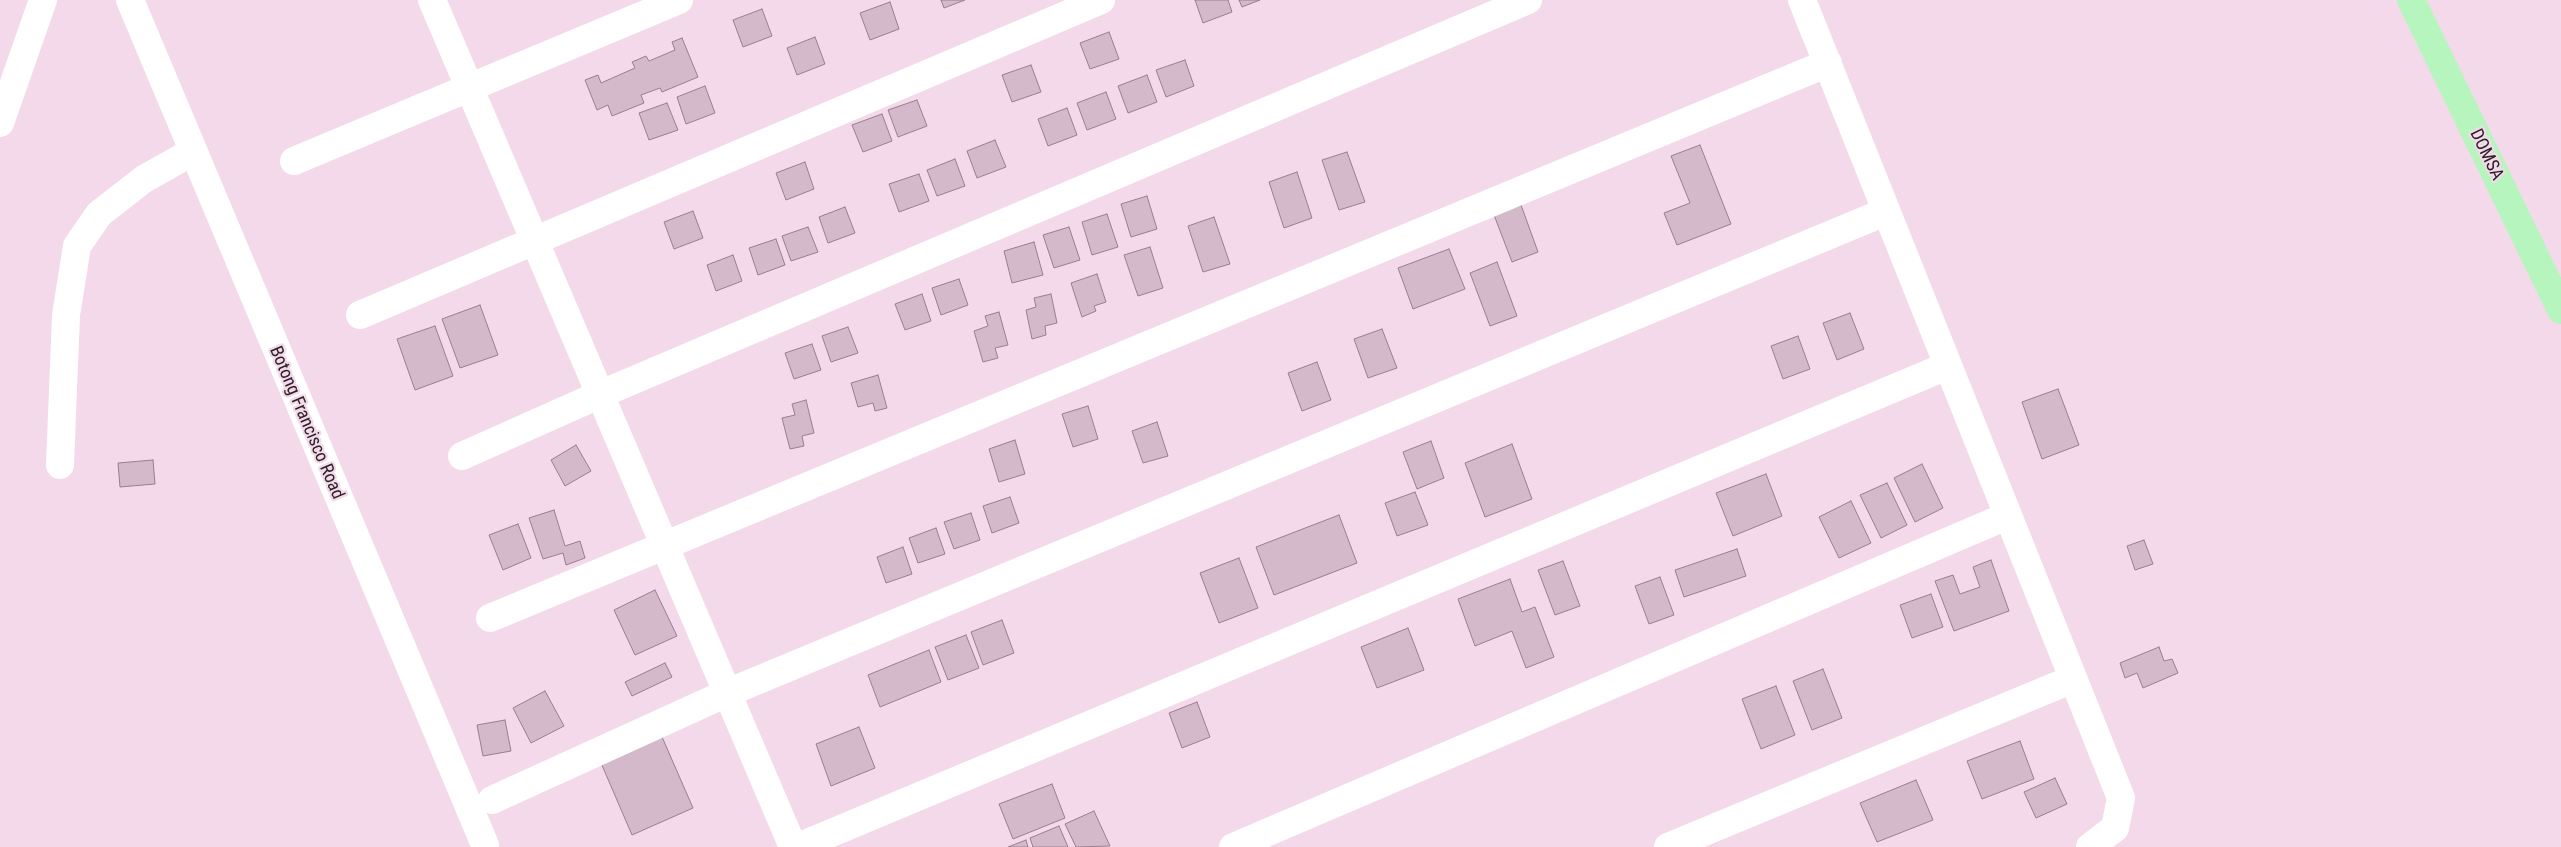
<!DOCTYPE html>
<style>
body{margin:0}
canvas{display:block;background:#f3d9e9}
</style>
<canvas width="2561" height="847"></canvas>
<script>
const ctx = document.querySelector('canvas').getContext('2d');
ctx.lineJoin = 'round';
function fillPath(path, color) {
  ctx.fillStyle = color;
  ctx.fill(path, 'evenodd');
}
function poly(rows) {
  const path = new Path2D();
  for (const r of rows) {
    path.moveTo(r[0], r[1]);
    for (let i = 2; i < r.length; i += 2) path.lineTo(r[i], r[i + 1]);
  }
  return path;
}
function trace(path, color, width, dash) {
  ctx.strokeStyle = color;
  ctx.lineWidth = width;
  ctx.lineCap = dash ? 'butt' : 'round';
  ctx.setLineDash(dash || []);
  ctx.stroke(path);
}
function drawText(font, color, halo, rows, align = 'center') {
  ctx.font = font + ' "Roboto Condensed",sans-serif';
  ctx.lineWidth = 4.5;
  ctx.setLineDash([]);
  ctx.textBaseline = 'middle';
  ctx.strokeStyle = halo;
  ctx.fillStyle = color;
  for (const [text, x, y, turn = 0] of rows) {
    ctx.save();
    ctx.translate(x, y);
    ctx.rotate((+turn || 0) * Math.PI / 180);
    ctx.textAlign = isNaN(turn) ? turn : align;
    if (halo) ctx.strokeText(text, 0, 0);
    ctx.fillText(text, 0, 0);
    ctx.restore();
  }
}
const building = poly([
 [941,0,965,0,944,8,941,0],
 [1195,0,1228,0,1232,12,1203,23,1195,0],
 [1239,0,1260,0,1242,7,1239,0],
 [890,2,899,29,870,40,860,13,890,2],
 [762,9,772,36,743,47,733,20,762,9],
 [1109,32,1119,59,1090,69,1080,43,1109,32],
 [815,37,825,64,797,75,787,48,815,37],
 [682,38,698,77,662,92,660,88,641,95,644,103,612,116,608,105,597,110,585,80,598,75,601,83,635,68,632,62,646,56,649,61,675,50,672,42,682,38],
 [1185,60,1194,86,1166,97,1156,70,1185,60],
 [1031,65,1041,92,1012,102,1002,75,1031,65],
 [1147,75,1157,102,1128,113,1118,86,1147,75],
 [705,86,715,113,686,124,677,97,705,86],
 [1106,92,1116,119,1087,130,1077,103,1106,92],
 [917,100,927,126,898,137,888,110,917,100],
 [667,103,678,130,649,140,639,113,667,103],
 [1067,108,1077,135,1048,146,1038,119,1067,108],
 [882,114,892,141,863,152,852,125,882,114],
 [995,140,1006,167,977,178,967,151,995,140],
 [1700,145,1731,224,1677,245,1664,213,1690,203,1671,156,1700,145],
 [1347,152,1365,202,1339,210,1322,160,1347,152],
 [955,159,965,186,937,196,927,170,955,159],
 [805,162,814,189,786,200,776,173,805,162],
 [1297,172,1312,218,1284,228,1269,182,1297,172],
 [919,174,929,201,899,212,889,184,919,174],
 [1147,196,1157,229,1131,237,1121,204,1147,196],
 [1521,205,1538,252,1512,262,1494,215,1521,205],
 [845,207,855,233,828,243,819,217,845,207],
 [693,211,703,238,674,249,664,222,693,211],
 [1107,214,1118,247,1092,255,1082,222,1107,214],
 [1214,217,1230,264,1203,272,1188,226,1214,217],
 [808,227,818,252,791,261,782,236,808,227],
 [1069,227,1080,260,1054,268,1043,235,1069,227],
 [776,239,785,265,758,275,749,248,776,239],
 [1034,242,1043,275,1012,283,1004,251,1034,242],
 [1150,247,1163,288,1138,296,1124,255,1150,247],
 [1449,249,1465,289,1413,309,1398,268,1449,249],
 [733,255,742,281,716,291,707,265,733,255],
 [1497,262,1517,316,1490,326,1470,273,1497,262],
 [1097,274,1106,302,1094,306,1096,311,1082,317,1071,283,1097,274],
 [959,279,968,305,941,315,932,288,959,279],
 [922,294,931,321,905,330,895,304,922,294],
 [1051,294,1057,323,1045,326,1046,335,1032,339,1026,310,1036,307,1034,298,1051,294],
 [480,305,498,355,460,368,442,319,480,305],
 [999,312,1008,345,995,348,998,358,983,362,974,331,988,326,985,316,999,312],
 [1850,313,1864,349,1837,360,1823,323,1850,313],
 [435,326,453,376,415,390,397,339,435,326],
 [848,327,858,353,831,362,822,336,848,327],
 [1382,329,1397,368,1368,378,1354,339,1382,329],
 [1798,336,1810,369,1783,379,1771,346,1798,336],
 [812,344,821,370,794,379,785,353,812,344],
 [1317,362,1331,400,1302,411,1288,373,1317,362],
 [878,375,887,408,875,411,873,403,858,407,851,383,878,375],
 [2058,389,2079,445,2042,459,2022,402,2058,389],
 [806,400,814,433,802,436,804,446,790,449,782,418,795,415,792,404,806,400],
 [1088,406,1098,439,1073,447,1062,414,1088,406],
 [1157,422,1168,456,1143,463,1132,431,1157,422],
 [1015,440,1025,474,999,482,989,449,1015,440],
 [1431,441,1444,478,1417,489,1403,452,1431,441],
 [1512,444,1532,499,1485,517,1465,463,1512,444],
 [576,445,591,471,565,486,551,460,576,445],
 [153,460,155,484,120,487,118,463,153,460],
 [1922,464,1943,508,1915,522,1894,478,1922,464],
 [1766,474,1782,516,1733,536,1716,493,1766,474],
 [1887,483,1907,525,1881,538,1860,495,1887,483],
 [1415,492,1428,525,1397,536,1385,503,1415,492],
 [1010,497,1019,523,992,533,983,506,1010,497],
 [1851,501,1871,543,1839,558,1819,517,1851,501],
 [554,510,565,546,580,541,585,558,566,565,563,553,543,559,529,518,554,510],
 [971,513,980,540,954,549,944,522,971,513],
 [1339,515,1357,563,1274,595,1256,547,1339,515],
 [518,524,531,558,503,570,489,535,518,524],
 [936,528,945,554,918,563,909,538,936,528],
 [2144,540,2153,564,2135,570,2127,546,2144,540],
 [903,547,912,574,886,583,877,557,903,547],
 [1737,549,1746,576,1684,597,1675,570,1737,549],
 [1239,558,1258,608,1219,623,1200,573,1239,558],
 [1991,560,2009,611,1954,631,1935,581,1953,575,1960,594,1980,587,1973,567,1991,560],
 [1563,561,1580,606,1555,615,1538,570,1563,561],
 [1660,577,1674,615,1649,624,1635,586,1660,577],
 [1510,579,1522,612,1535,607,1554,657,1526,668,1512,631,1475,646,1458,599,1510,579],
 [655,590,677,636,635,655,614,610,655,590],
 [1931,594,1943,627,1912,638,1900,605,1931,594],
 [1002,620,1014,653,983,665,971,632,1002,620],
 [1408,628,1424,670,1377,688,1361,647,1408,628],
 [966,635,979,668,948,680,935,647,966,635],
 [2159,647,2164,661,2172,659,2178,673,2143,688,2137,673,2125,678,2120,663,2159,647],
 [929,650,941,682,880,707,868,675,929,650],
 [665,663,672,677,632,696,625,682,665,663],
 [1823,669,1842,718,1812,730,1793,681,1823,669],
 [1776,686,1795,735,1761,749,1742,699,1776,686],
 [545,691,564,726,531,743,513,708,545,691],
 [1197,702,1210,737,1182,748,1169,713,1197,702],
 [505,720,511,751,483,756,477,725,505,720],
 [859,727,875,768,831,786,816,744,859,727],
 [659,730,693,808,632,835,598,756,659,730],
 [2020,741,2034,779,1982,799,1967,761,2020,741],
 [2055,778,2067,804,2036,818,2024,792,2055,778],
 [1916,780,1933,820,1877,842,1860,803,1916,780],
 [1052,784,1065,818,1013,839,999,804,1052,784],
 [1094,811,1110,846,1076,847,1065,824,1094,811],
 [1059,826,1068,847,1033,847,1030,838,1059,826],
 [1026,840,1028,847,1008,847,1026,840]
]);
const minor = poly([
 [130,0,485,845],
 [432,0,793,847],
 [1802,0,2121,798,2115,828,2090,847],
 [0,123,43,0],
 [294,161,679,0],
 [360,315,1101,0],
 [462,456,601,394,1528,0],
 [60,465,66,315,77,246,99,214,144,179,192,152],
 [490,618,1828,63],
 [492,800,727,693,1885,212],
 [798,847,1947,366],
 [1233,847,2007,516],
 [1668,847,2073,679]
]);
const major = poly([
 [2411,0,2561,310]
]);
const streetNames = [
 ["DOMSA",2486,155,64],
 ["Botong Francisco Road",306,423,67]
];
fillPath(building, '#d3b9c9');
trace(building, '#987f8e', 1);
trace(minor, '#fff', 28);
trace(major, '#b6f5bd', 28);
drawText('18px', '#2b2127', '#f3d9e9', streetNames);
</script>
